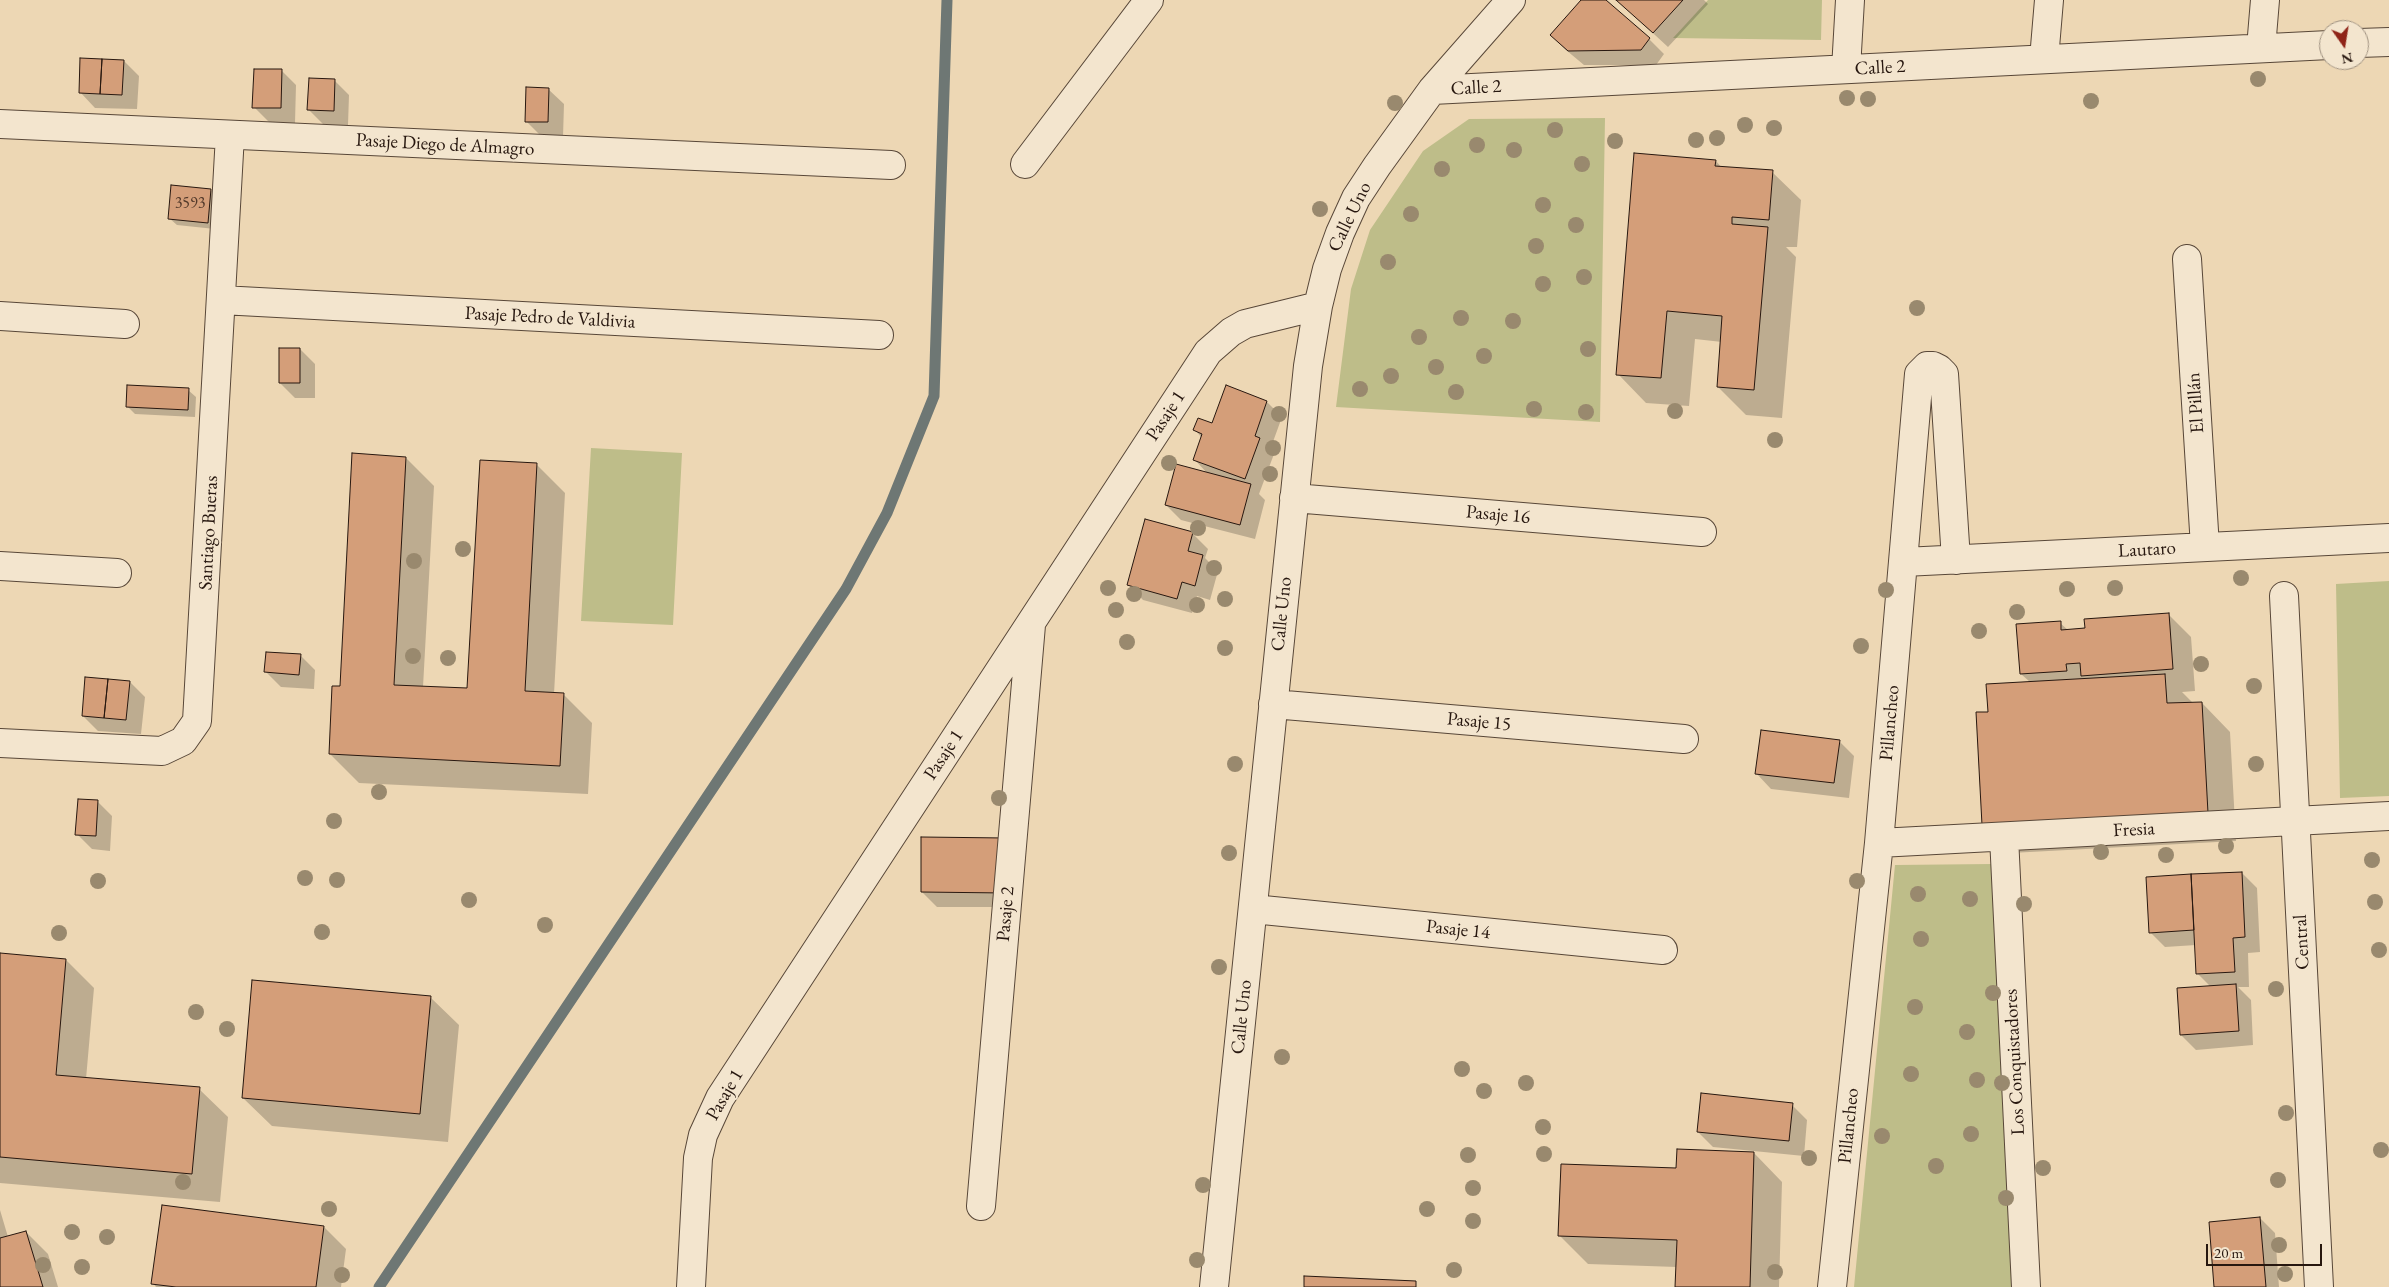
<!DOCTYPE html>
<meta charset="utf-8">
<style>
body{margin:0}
#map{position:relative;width:2389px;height:1287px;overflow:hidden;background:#edd7b4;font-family:"EB Garamond",serif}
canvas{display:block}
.north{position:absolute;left:2319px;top:20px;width:50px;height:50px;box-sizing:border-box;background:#f3e5ce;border:1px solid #a19382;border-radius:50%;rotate:167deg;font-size:14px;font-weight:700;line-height:20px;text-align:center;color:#27170f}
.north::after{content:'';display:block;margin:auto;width:18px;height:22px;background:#8f2418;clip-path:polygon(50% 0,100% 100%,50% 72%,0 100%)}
.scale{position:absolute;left:2206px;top:1244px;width:116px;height:22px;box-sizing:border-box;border:2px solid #27170f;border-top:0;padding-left:6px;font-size:15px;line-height:18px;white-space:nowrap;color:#27170f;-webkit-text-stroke:4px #f3e5ce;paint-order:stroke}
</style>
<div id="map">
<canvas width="2389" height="1287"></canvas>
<div class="north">N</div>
<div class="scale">20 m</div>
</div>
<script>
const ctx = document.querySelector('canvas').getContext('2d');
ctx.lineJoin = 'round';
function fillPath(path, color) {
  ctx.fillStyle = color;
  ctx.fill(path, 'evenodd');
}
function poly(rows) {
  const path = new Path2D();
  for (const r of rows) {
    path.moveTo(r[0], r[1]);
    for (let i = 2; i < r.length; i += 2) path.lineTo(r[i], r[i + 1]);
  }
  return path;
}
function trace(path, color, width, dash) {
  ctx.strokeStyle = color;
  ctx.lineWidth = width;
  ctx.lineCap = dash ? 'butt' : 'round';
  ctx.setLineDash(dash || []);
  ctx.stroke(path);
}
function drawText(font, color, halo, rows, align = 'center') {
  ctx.font = font + ' "EB Garamond",serif';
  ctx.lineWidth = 4;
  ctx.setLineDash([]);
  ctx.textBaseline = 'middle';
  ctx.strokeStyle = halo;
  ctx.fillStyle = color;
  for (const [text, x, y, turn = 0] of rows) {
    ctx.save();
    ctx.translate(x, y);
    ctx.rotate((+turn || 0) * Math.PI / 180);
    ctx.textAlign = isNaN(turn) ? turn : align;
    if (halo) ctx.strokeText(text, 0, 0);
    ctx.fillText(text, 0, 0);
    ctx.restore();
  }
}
const green = poly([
 [1708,0,1822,0,1821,40,1673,38],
 [1605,118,1600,422,1336,407,1351,289,1370,230,1423,151,1469,119],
 [591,448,682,453,673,625,581,621],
 [2389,581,2389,796,2340,798,2336,584],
 [1992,864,2013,1287,1854,1287,1895,865]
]);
const shadow = poly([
 [1583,0,1604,0,1649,39,1664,54,1656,65,1584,65,1566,50,1551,35],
 [1617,0,1704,0,1708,4,1668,47],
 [124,61,139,76,137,109,95,108,80,92],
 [281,70,296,85,295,123,269,122,254,107],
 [334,80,349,95,348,125,324,125,309,110],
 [548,89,564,104,563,137,541,136,526,121],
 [1716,161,1722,168,1772,172,1801,200,1797,247,1786,247,1796,257,1782,418,1746,415,1718,387,1722,342,1695,339,1689,406,1646,403,1618,374],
 [211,190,218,197,215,229,177,225,169,218],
 [300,349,315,364,315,398,295,398,280,383],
 [1226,387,1267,402,1282,417,1270,450,1274,454,1259,494,1265,500,1255,539,1181,520,1166,505,1208,474,1194,459,1202,438,1195,430,1212,425],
 [188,390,196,397,195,417,135,414,127,406],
 [406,458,434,486,423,687,468,690,537,465,565,493,554,694,563,694,592,723,588,794,359,783,330,754,341,688],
 [1193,534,1208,549,1205,558,1218,571,1210,600,1197,596,1192,613,1143,600,1128,584],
 [2169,615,2191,637,2195,691,2182,692,2193,703,2202,703,2230,732,2236,841,2011,853,1989,713,2030,682,2021,674,2060,623,2068,630],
 [300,655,315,670,314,689,281,687,266,672],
 [130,682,145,697,141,734,98,731,83,716],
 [1839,741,1854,756,1849,798,1771,789,1756,773],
 [97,801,112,816,110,851,92,849,77,834],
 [923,839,1019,907,937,907,922,892],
 [2242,873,2257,888,2260,952,2248,953,2249,987,2238,987,2251,1000,2253,1045,2196,1050,2181,1035,2211,987,2197,973,2196,945,2165,947,2150,932],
 [0,954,66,960,94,988,86,1079,199,1089,228,1117,220,1202,0,1183],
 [430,997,459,1025,448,1142,272,1126,243,1098],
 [1792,1105,1807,1120,1804,1156,1713,1147,1698,1132],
 [1754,1153,1782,1182,1779,1287,1677,1287,1677,1267,1588,1264,1560,1236,1677,1169],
 [0,1210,8,1237,26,1232,48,1254,58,1287,0,1287],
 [2260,1218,2275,1233,2279,1287,2216,1287],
 [324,1227,346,1249,341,1287,156,1287,153,1283]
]);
const stream = poly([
 [379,1287,846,589,887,513,934,396,947,0]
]);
const building = poly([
 [1581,0,1606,0,1650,38,1641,50,1568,51,1550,35,1581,0],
 [1616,0,1683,0,1653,33,1616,0],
 [80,58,102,59,100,94,79,93,80,58],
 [102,59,124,60,122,95,100,94,102,59],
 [254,69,282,69,281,108,252,108,254,69],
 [309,78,335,79,334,111,307,110,309,78],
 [526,87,549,88,548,122,525,122,526,87],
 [1634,153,1716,160,1715,166,1773,170,1769,220,1732,217,1732,224,1768,227,1754,390,1717,387,1722,316,1667,311,1661,378,1616,375,1634,153],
 [171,185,211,189,208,223,168,219,171,185],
 [279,348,300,348,300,383,279,383,279,348],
 [127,385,189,388,188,410,126,407,127,385],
 [1226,385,1267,401,1255,436,1260,438,1245,479,1193,460,1202,434,1193,430,1198,418,1212,423,1226,385],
 [352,453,406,457,394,685,467,688,480,460,537,463,525,691,564,693,560,766,329,754,332,686,340,686,352,453],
 [1176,464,1251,484,1240,525,1165,505,1176,464],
 [1145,519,1193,532,1188,551,1203,555,1195,586,1182,582,1177,599,1127,585,1145,519],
 [2169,613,2173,669,2081,676,2080,663,2066,664,2067,671,2020,674,2016,624,2061,621,2061,630,2085,628,2084,619,2169,613],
 [266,652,301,654,299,675,264,672,266,652],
 [2165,674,2167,703,2202,702,2208,813,1982,825,1976,712,1988,712,1986,684,2165,674],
 [85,677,108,679,104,718,82,716,85,677],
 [108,679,130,681,126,720,104,718,108,679],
 [1761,730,1840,740,1834,783,1755,774,1761,730],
 [78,799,98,800,96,836,75,835,78,799],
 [921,837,1005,838,1005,893,921,892,921,837],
 [2242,872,2245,937,2233,938,2235,972,2196,974,2191,874,2242,872],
 [2191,874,2194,930,2149,933,2146,877,2191,874],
 [0,953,66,959,56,1075,200,1087,192,1174,0,1157,0,953],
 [252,980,431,996,420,1114,242,1098,252,980],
 [2236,984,2239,1031,2180,1035,2177,988,2236,984],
 [1701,1093,1793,1103,1789,1141,1697,1132,1701,1093],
 [1677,1149,1754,1152,1750,1287,1675,1287,1677,1240,1558,1236,1561,1164,1676,1168,1677,1149],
 [162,1205,324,1226,316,1287,176,1287,151,1284,162,1205],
 [2260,1217,2266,1287,2214,1287,2209,1222,2260,1217],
 [26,1231,43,1287,0,1287,0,1238,26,1231],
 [1304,1276,1416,1281,1416,1287,1304,1287,1304,1276]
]);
const minor = poly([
 [2359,43,2389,42],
 [2261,48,2265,0],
 [2044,59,2049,0],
 [1846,69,1850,0],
 [1432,90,2329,45],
 [0,124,891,165],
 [1025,164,1149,0],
 [2187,259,2205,547],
 [221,300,879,335],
 [0,316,125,324],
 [1294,498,1702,532],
 [1904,562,2389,538],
 [0,566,117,573],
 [2284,596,2319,1287],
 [1273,704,1684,739],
 [0,743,162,751,183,741,197,721,230,135],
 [2004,837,2026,1287],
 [1879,843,2389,816],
 [1253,909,1663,950],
 [981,1206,1031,625],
 [691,1287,698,1158,703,1135,720,1098,1208,352,1231,332,1245,324,1318,306],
 [1214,1287,1308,366,1318,306,1327,269,1340,233,1356,198,1377,166,1432,90,1511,0],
 [1832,1287,1879,843,1919,374,1927,366,1933,366,1939,369,1944,374,1956,560]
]);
const trees = [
 [2258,79],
 [1847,98],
 [1868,99],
 [2091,101],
 [1395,103],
 [1745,125],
 [1774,128],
 [1555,130],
 [1717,138],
 [1696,140],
 [1615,141],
 [1477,145],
 [1514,150],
 [1582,164],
 [1442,169],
 [1543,205],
 [1320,209],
 [1411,214],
 [1576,225],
 [1536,246],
 [1388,262],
 [1584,277],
 [1543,284],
 [1917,308],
 [1461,318],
 [1513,321],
 [1419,337],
 [1588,349],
 [1484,356],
 [1436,367],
 [1391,376],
 [1360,389],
 [1456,392],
 [1534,409],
 [1675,411],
 [1586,412],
 [1279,414],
 [1775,440],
 [1273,448],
 [1169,463],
 [1270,474],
 [1198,528],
 [463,549],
 [414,561],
 [1214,568],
 [2241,578],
 [1108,588],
 [2115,588],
 [2067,589],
 [1886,590],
 [1134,594],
 [1225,599],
 [1197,605],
 [1116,610],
 [2017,612],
 [1979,631],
 [1127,642],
 [1861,646],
 [1225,648],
 [413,656],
 [448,658],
 [2201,664],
 [2254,686],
 [1235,764],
 [2256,764],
 [379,792],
 [999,798],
 [334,821],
 [2226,846],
 [2101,852],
 [1229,853],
 [2166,855],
 [2372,860],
 [305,878],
 [337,880],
 [98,881],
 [1857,881],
 [1918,894],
 [1970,899],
 [469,900],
 [2375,902],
 [2024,904],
 [545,925],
 [322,932],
 [59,933],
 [1921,939],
 [2379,950],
 [1219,967],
 [2276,989],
 [1993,993],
 [1915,1007],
 [196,1012],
 [227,1029],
 [1967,1032],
 [1282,1057],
 [1462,1069],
 [1911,1074],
 [1977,1080],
 [1526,1083],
 [2002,1083],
 [1484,1091],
 [2286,1113],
 [1543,1127],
 [1971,1134],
 [1882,1136],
 [2381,1150],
 [1544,1154],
 [1468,1155],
 [1809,1158],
 [1936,1166],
 [2043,1168],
 [2278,1180],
 [183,1182],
 [1203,1185],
 [1473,1188],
 [2006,1198],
 [329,1209],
 [1427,1209],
 [1473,1221],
 [72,1232],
 [107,1237],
 [2279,1245],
 [1197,1260],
 [43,1265],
 [82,1267],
 [1454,1270],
 [1775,1272],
 [2285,1274],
 [342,1275]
];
const numberNames = [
 ["3593",190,204]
];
const streetNames = [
 ["Calle 2",1880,68,-3],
 ["Calle 2",1476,88,-3],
 ["Pasaje Diego de Almagro",445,145,3],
 ["Calle Uno",1350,217,-64],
 ["Pasaje Pedro de Valdivia",550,318,3],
 ["El Pillán",2196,403,-94],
 ["Pasaje 1",1166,416,-57],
 ["Pasaje 16",1498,515,5],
 ["Santiago Bueras",209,533,-87],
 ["Lautaro",2147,550,-3],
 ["Calle Uno",1282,614,-84],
 ["Pasaje 15",1479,722,5],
 ["Pillancheo",1890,723,-85],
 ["Pasaje 1",944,755,-57],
 ["Fresia",2134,830,-3],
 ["Pasaje 2",1006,914,-85],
 ["Pasaje 14",1458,930,6],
 ["Central",2302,942,-93],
 ["Calle Uno",1242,1017,-84],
 ["Los Conquistadores",2015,1062,-93],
 ["Pasaje 1",725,1095,-60],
 ["Pillancheo",1849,1126,-84]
];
fillPath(green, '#bebd89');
fillPath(shadow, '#0003');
trace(stream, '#6e7774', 11);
fillPath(building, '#d49e79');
trace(building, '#27170f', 1);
trace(minor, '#584738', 30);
trace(minor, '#f3e5ce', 28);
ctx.fillStyle = '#99896e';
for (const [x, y] of trees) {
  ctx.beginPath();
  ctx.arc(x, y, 8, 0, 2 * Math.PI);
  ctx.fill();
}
drawText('16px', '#52392a', null, numberNames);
drawText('19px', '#27170f', '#f3e5ce', streetNames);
</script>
